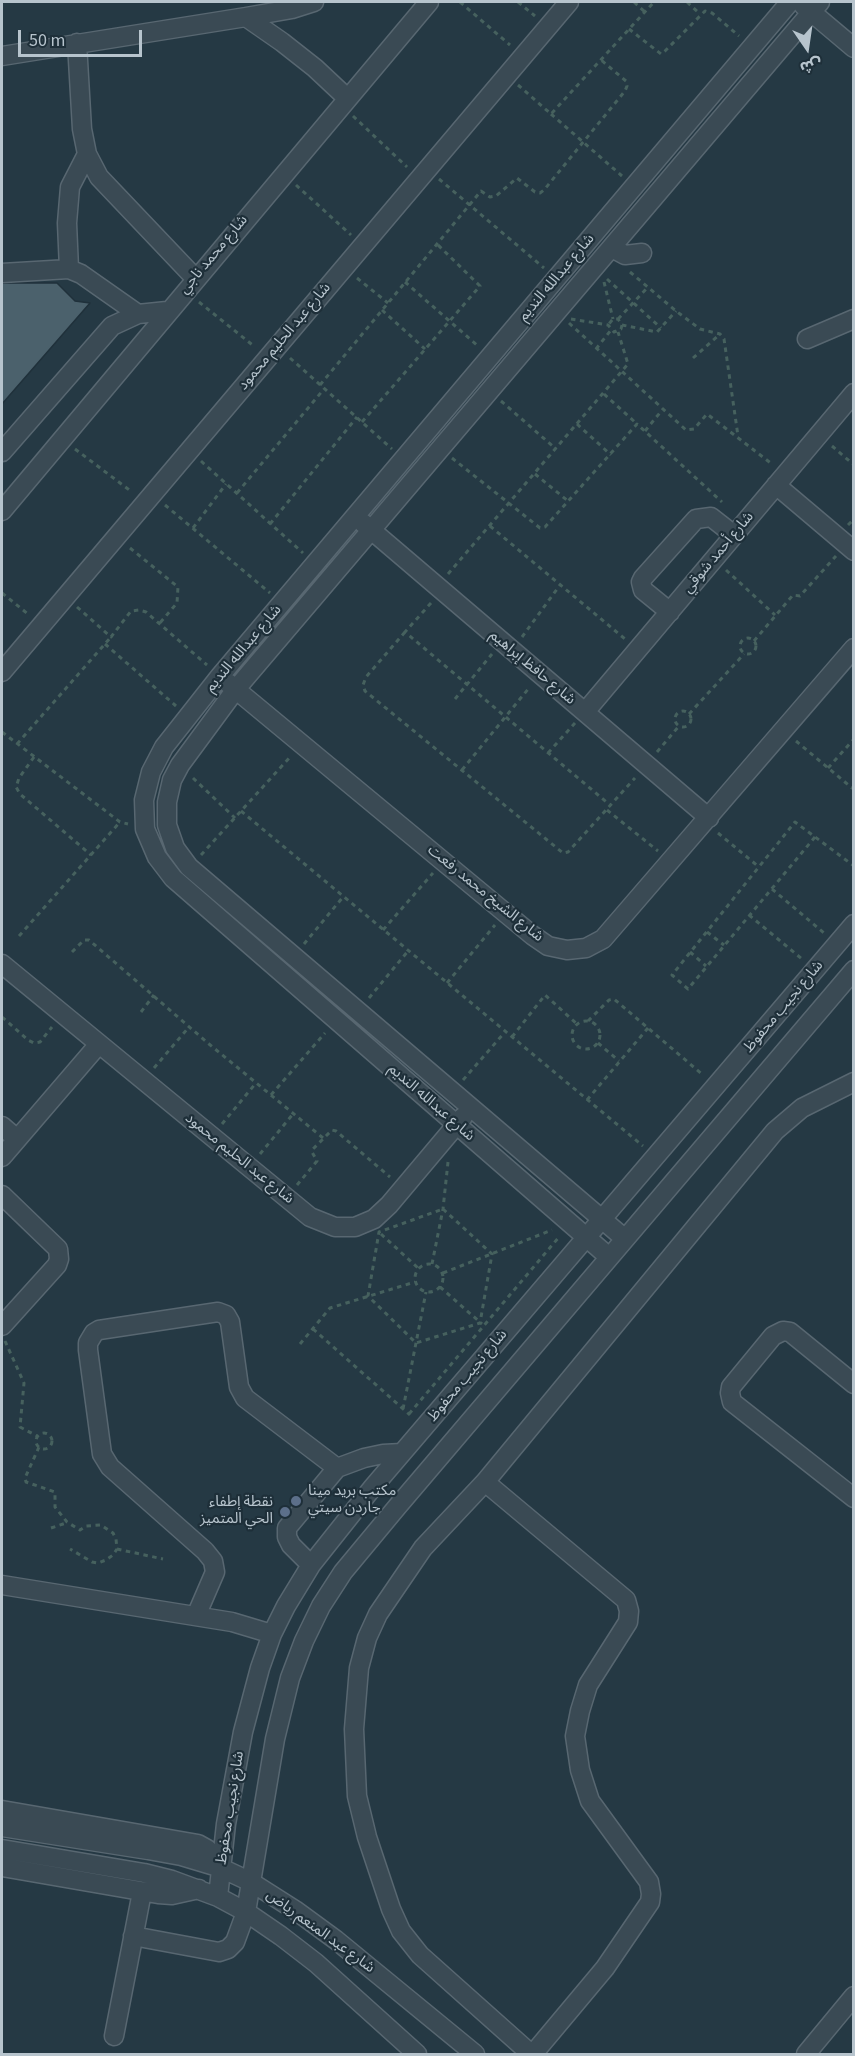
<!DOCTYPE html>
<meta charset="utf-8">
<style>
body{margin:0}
#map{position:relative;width:855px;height:2056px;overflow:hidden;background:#253944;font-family:"Source Sans 3","Noto Sans Arabic",sans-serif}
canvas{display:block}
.frame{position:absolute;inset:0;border:3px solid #b7c4cd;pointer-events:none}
.north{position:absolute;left:777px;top:18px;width:60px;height:60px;-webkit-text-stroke:4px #1e2f39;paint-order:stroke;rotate:167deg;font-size:16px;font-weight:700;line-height:24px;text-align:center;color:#b7c4cd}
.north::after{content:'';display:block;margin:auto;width:21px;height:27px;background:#b7c4cd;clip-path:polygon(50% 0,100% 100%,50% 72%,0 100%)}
.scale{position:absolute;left:18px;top:30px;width:124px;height:27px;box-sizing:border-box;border:3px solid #b7c4cd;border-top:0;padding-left:8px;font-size:18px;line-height:21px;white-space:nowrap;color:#b7c4cd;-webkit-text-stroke:4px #1e2f39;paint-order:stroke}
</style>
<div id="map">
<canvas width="855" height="2056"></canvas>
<div class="frame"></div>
<div class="north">ش</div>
<div class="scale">50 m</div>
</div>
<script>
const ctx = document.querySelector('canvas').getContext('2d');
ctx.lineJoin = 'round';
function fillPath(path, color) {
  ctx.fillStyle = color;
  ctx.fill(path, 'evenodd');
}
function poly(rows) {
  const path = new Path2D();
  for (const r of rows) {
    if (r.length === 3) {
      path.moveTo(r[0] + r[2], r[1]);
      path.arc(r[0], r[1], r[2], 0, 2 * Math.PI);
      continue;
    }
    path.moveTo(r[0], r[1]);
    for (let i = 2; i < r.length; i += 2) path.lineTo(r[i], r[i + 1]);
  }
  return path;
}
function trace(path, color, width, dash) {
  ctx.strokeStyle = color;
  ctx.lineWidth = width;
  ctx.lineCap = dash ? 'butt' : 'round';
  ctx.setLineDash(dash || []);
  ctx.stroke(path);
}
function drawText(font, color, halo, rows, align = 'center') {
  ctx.font = font + ' "Source Sans 3","Noto Sans Arabic",sans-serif';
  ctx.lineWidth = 4.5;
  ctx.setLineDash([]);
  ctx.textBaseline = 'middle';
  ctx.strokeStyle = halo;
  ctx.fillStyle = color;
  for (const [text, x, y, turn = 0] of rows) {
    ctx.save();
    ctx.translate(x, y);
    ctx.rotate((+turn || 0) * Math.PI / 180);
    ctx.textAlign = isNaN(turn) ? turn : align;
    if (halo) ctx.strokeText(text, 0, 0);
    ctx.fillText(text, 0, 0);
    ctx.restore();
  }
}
const building = poly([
 [2,283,57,283,75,301,90,303,2,404,2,283]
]);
const path = poly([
 [460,2,510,45],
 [518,2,535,16],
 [634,2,645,12],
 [687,2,700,14],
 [629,29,661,54,665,51,705,11,712,13,739,36],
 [518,85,551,114,654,2],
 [551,114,622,176],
 [353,116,407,167],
 [439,179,544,268],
 [296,185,351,235],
 [630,272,676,311,700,329,720,334,724,339,738,436],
 [357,278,388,303],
 [607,279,661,328],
 [405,282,478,346],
 [604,282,613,319],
 [199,302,255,347],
 [382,310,425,349],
 [571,319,608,325,614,332,621,329,622,325,618,319,613,319,608,325],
 [618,319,648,287],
 [569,323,686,430,694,429,707,414,772,464],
 [622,325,657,332,676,311],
 [596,349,611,330],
 [290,358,392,449],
 [693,358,720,334],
 [320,385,481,191,490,197,496,196,517,178,535,192,540,193,544,190,625,91,627,86,626,81,601,60],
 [604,394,637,424],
 [501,401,556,449],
 [362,422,480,286,437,244],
 [577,424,611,455],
 [645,431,663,409],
 [832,446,854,465],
 [75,449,132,492],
 [452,458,540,528,545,527,637,424,722,502],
 [201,461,303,553],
 [535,474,568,501],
 [237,493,324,389],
 [165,505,270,593],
 [270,524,357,417],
 [848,525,854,519],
 [490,526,625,639],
 [193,528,226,484],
 [130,548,178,587,177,603,159,624],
 [726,570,775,615],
 [448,574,628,364,618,332],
 [2,593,28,614],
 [431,603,405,632,610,805],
 [77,607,111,637,131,611,139,610,146,612,207,665],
 [405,632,366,677,363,685,365,691,563,853,568,852,635,778],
 [522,637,560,585],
 [748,646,8],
 [754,641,793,595,800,596,836,556],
 [105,644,176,706],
 [455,699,492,654],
 [683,719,8],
 [689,714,744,654],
 [2,732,120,822,128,824],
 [796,741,852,788,854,786],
 [17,744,111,637],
 [657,752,679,726],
 [548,753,575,723],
 [34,757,19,778,16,787,20,794,91,855],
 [828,768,854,739],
 [462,770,529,688],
 [193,778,235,818],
 [607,810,658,851],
 [241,811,643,1146],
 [718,833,759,867],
 [815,837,688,989,672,975,795,822,854,866],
 [201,855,291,756],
 [772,889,824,933],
 [749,915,802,959],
 [383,930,433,873],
 [707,932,724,945],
 [19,936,120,822],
 [304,944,343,897],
 [72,952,84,940,89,940,209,1044,323,1138],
 [690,952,706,966],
 [447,983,495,925],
 [369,998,408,951],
 [141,1012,154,995],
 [2,1017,28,1040,34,1043,40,1042,52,1027],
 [586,1035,14],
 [588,1021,609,1000,614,999,703,1075],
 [512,1037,545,995,577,1024],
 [598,1043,619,1061],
 [154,1068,189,1027],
 [463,1080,505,1032],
 [271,1095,325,1033],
 [587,1100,648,1028],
 [222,1124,256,1083],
 [260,1154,293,1114],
 [297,1185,317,1161,312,1152,313,1149,332,1130,336,1131,390,1177],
 [443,1209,492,1254,480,1323,416,1343,368,1296,379,1232,443,1209],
 [381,1234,418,1268],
 [429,1278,14],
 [432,1264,443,1209,448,1162],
 [443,1273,552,1230],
 [440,1287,482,1324],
 [313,1329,410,1415],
 [5,1341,24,1383,20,1427,37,1436],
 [300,1344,330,1308,415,1282],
 [403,1409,426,1292],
 [409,1414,559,1237],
 [44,1441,8],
 [39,1447,25,1478,26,1482,55,1492,55,1507,67,1522,80,1530,86,1526,101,1525,113,1533,116,1539,117,1549,113,1555,106,1560,98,1563,92,1562,70,1549],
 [51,1528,66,1523],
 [117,1549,163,1559]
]);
const minor = poly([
 [803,5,854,48],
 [246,17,282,42,315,68,347,98],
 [77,43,82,129,87,154,99,177,195,278],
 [2,56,246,17,292,9,314,2],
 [612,248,625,255,642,253],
 [69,269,67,223,70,187,87,154],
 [2,273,69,269,81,274,138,314],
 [807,339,854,319],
 [2,452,112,326,138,314,167,311],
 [776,485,854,551],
 [2,511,429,2],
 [363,523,709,818],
 [670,612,643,590,641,582,643,578,696,519,711,517,734,535],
 [2,672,569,2],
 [228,683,532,935,548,946,567,950,586,948,603,939,854,648],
 [585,712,854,393],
 [2,964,310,1217,335,1227,355,1227,374,1219,389,1205,463,1117],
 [2,1126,17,1139],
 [2,1157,99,1044],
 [2,1195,58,1249,59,1259,57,1265,2,1326],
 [624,1238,189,867,175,848,167,825,167,802,172,780,180,765,236,689,820,2],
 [609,1257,173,878,157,857,145,829,144,800,151,772,164,747,220,676,790,2],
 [854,1384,790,1332,783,1331,773,1336,731,1387,730,1393,732,1402,854,1498],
 [485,1482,626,1600,629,1611,628,1622,588,1685,580,1711,575,1736,580,1770,590,1801,649,1882,651,1894,650,1902,605,1968,533,2054],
 [311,1565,291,1545,287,1537,287,1528,337,1468,364,1458,383,1454,402,1453],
 [2,1585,232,1622,272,1634],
 [196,1616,215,1572,213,1561,205,1551,110,1467,102,1454,88,1350,88,1343,94,1333,99,1330,218,1312,226,1315,230,1322,239,1387,245,1398,337,1468],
 [2,1810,198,1844,207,1849,214,1857,218,1867],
 [2,1827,148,1850,181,1856,221,1868,251,1882,295,1910,336,1940,475,2054],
 [2,1849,144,1873,172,1880,218,1897,246,1912,281,1936,316,1963,417,2054],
 [2,1867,158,1894,172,1895,199,1889],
 [218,1897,226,1824,243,1732,260,1668,272,1634,286,1606,311,1565,373,1487,854,924],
 [133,1936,219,1952,228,1949,235,1942,246,1912,275,1739,290,1678,304,1641,321,1606,343,1572,397,1507,854,970],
 [114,2036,142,1892],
 [531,2054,420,1955,401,1931,391,1909,367,1837,357,1796,354,1729,359,1668,367,1638,378,1614,423,1548,485,1482,775,1131,802,1108,854,1082],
 [806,2054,854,1996]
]);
const markers = [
 [296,1501,6,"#5c6f8a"],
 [285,1512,6,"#5c6f8a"]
];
const streetNames = [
 ["شارع محمد ناجي",214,255,-50],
 ["شارع عبدالله النديم",557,278,-50],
 ["شارع عبد الحليم محمود",285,337,-50],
 ["شارع أحمد شوقي",719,553,-50],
 ["شارع عبدالله النديم",244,649,-50],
 ["شارع حافظ إبراهيم",532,668,40],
 ["شارع الشيخ محمد رفعت",485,894,39],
 ["شارع نجيب محفوظ",784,1007,-50],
 ["شارع عبدالله النديم",431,1103,41],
 ["شارع عبد الحليم محمود",239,1159,39],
 ["شارع نجيب محفوظ",468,1376,-50],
 ["شارع نجيب محفوظ",231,1808,-81],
 ["شارع عبد المنعم رياض",320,1932,36]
];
const poiNames = [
 ["مكتب بريد مينا",308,1492],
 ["جاردن سيتي",308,1509],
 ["نقطة إطفاء",273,1503,"right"],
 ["الحي المتميز",273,1520,"right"]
];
fillPath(building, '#4b616c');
trace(building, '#20313b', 1.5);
trace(minor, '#586771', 21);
trace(path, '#46615e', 3, [4.5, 4.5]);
trace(minor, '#3a4a54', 18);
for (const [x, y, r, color] of markers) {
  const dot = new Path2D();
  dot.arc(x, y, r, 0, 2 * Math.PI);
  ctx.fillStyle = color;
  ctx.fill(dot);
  trace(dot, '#1e2f39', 2);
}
drawText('15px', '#b7c4cd', '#1e2f39', streetNames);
drawText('15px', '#b7c4cd', '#1e2f39', poiNames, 'left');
</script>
